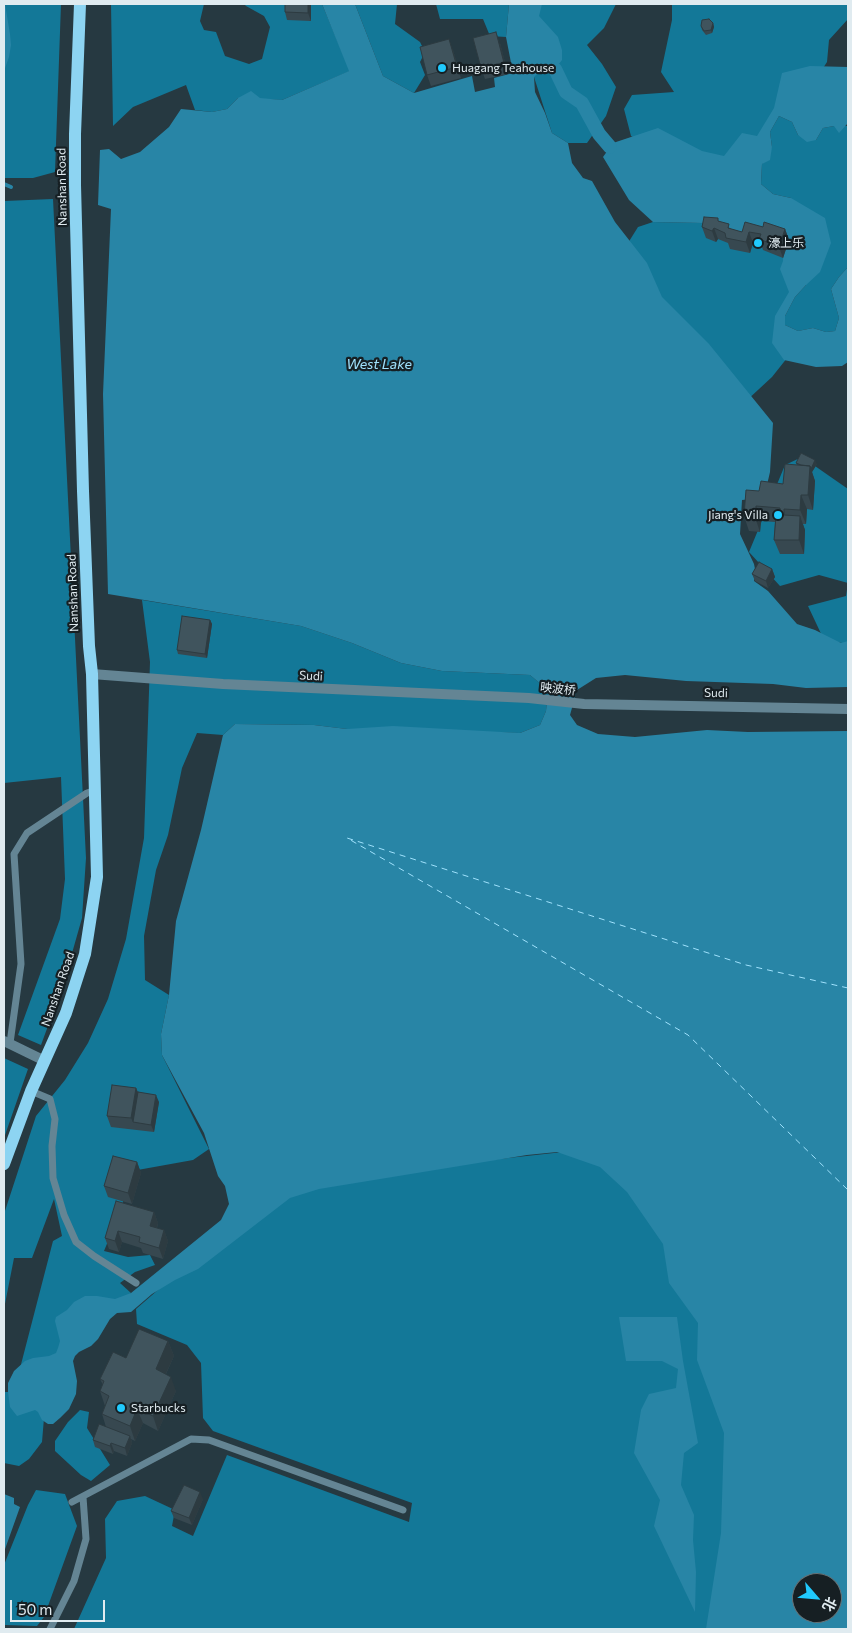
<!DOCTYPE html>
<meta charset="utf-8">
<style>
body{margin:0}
#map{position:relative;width:852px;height:1633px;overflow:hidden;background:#263941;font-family:Commissioner,"Noto Sans SC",sans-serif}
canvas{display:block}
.frame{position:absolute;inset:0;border:5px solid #e0ebf0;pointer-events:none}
.north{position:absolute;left:792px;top:1573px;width:50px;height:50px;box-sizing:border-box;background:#161f23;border:1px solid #677175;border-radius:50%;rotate:117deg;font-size:14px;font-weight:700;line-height:20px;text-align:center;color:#e0ebf0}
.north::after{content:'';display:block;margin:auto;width:18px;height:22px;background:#20c9fd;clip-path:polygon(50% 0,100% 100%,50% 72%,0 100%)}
.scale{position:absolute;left:10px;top:1600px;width:95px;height:22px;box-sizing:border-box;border:2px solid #e0ebf0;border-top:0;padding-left:6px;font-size:15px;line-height:18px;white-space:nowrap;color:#e0ebf0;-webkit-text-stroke:4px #161f23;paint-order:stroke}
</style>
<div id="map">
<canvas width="852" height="1633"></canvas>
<div class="frame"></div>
<div class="north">北</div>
<div class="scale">50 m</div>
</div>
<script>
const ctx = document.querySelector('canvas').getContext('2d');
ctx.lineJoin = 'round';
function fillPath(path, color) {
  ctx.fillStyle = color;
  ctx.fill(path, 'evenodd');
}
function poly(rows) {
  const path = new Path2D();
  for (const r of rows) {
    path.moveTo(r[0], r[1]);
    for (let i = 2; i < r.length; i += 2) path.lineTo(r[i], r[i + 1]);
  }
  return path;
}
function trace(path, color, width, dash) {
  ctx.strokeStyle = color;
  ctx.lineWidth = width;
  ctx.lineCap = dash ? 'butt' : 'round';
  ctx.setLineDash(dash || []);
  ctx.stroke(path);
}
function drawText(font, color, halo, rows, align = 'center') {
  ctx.font = font + ' Commissioner,"Noto Sans SC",sans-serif';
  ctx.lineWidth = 4.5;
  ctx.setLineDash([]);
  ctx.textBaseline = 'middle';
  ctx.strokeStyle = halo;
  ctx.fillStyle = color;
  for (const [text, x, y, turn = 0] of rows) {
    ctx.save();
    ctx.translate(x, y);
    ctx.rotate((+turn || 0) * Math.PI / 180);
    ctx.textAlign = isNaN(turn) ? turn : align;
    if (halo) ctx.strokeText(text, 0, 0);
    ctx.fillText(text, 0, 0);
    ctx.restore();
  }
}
const forest = poly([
 [4,4,61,4,55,172,33,178,4,178],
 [111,4,204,4,200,21,204,30,216,32,225,56,249,64,262,59,270,27,264,16,246,6,244,4,288,4,310,21,311,4,322,4,350,71,282,100,238,98,227,109,212,112,195,110,186,85,133,107,113,126],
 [355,4,397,4,395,24,420,42,425,52,420,62,425,75,414,93,383,76],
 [436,4,509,4,506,37,490,36,483,19,440,19],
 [532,4,616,4,604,28,587,45,602,64,616,87,606,116,587,143,568,143,552,133,534,77],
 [672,4,848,4,848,19,829,40,827,62,816,79,787,103,733,166,695,172,631,136,624,109,632,95,674,92,661,72,672,20],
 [779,116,792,122,798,135,816,140,823,128,834,126,847,126,848,123,848,267,839,277,831,289,839,318,835,331,826,332,813,328,798,331,785,325,785,316,795,297,806,285,791,198,773,194,761,184,762,164,772,147,770,132],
 [53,199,86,858,82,918,63,985,41,1045,18,1035,60,919,65,879,61,777,4,783,4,201],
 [653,222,702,223,742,241,786,241,797,292,778,316,795,348,772,377,745,402,660,302,628,243,638,227],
 [802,457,848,489,848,644,824,640,808,606,846,596,848,583,819,575,780,586,749,552,785,465],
 [142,600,301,626,352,643,401,663,442,671,530,675,548,690,546,711,540,725,520,733,347,729,314,725,235,724,223,735,197,733,182,768,168,835,156,870,144,936,145,980,169,995,161,1034,162,1055,209,1149,193,1160,132,1171,120,1212,104,1251,128,1257,150,1255,155,1265,135,1272,120,1283,131,1293,52,1369,18,1376,53,1241,62,1236,54,1199,32,1258,14,1258,4,1309,4,1214,36,1116,65,1080,88,1043,108,999,126,939,144,838,150,662],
 [4,1058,28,1069,4,1138],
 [581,1150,610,1160,674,1256,730,1405,717,1629,74,1629,106,1558,105,1519,117,1501,145,1496,175,1510,172,1526,193,1536,227,1455,409,1522,412,1503,213,1431,203,1418,201,1363,187,1345,137,1324,136,1309,189,1263,290,1182],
 [4,1392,8,1392,15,1400,45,1406,42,1442,29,1459,19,1466,4,1463],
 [80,1410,89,1412,87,1428,110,1465,91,1481,81,1475,55,1451,55,1441,68,1422],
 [36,1490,65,1494,77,1526,44,1617,37,1626,5,1625,4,1624,4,1565,28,1505]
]);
const water = poly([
 [4,4,5,4,10,34,11,45,9,57,4,71],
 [322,4,355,4,383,76,414,93,472,76,475,92,495,87,494,78,513,73,506,37,509,4,542,4,539,16,558,37,562,50,562,60,555,69,541,70,534,77,535,92,545,113,552,133,568,143,572,163,583,178,592,181,615,222,647,263,662,297,709,344,773,423,770,472,764,498,742,500,740,534,754,564,755,569,754,581,768,591,797,624,815,630,841,643,848,641,848,687,806,688,773,684,686,681,625,675,596,678,577,690,570,715,577,725,598,734,635,737,707,730,748,732,848,731,848,1629,706,1629,721,1533,724,1433,697,1360,698,1323,669,1283,663,1244,627,1192,600,1167,557,1152,527,1155,319,1189,290,1198,198,1269,175,1280,152,1294,131,1312,117,1313,110,1319,98,1339,91,1346,79,1352,75,1356,73,1361,77,1381,76,1394,69,1409,60,1418,53,1424,48,1424,42,1420,38,1412,35,1410,17,1416,10,1407,8,1392,8,1383,14,1371,25,1361,33,1358,49,1356,56,1353,58,1348,60,1341,55,1321,56,1317,67,1310,74,1302,85,1296,97,1296,115,1299,131,1293,221,1220,229,1204,225,1186,218,1176,204,1133,162,1055,161,1034,169,995,176,921,201,830,223,735,235,724,314,725,347,729,393,726,520,733,540,725,546,711,548,690,530,675,442,671,401,663,352,643,301,626,108,594,103,394,111,209,98,205,100,150,109,149,121,159,140,152,169,127,181,109,212,112,227,109,238,98,251,91,260,98,282,100,349,71],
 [802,1583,832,1583,832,1613,802,1613],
 [810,66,848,67,848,123,839,133,834,126,823,128,816,140,807,142,798,135,792,122,779,116,770,132,772,147,770,160,762,164,761,184,773,194,791,198,825,218,831,243,820,272,806,285,795,297,785,316,785,325,798,331,813,328,826,332,835,331,839,318,831,289,839,277,848,267,848,362,842,366,816,367,784,360,772,343,775,316,789,292,780,269,783,261,784,241,746,234,742,241,702,223,653,222,629,200,603,157,613,143,658,128,702,151,724,156,742,133,757,136,774,108,782,73],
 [619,1317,677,1317,683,1361,698,1443,684,1453,681,1485,694,1515,693,1540,696,1572,695,1612,654,1526,660,1500,634,1453,641,1410,649,1394,676,1388,678,1369,662,1361,626,1361],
 [4,1494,14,1498,14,1504,20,1507,4,1552]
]);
const stream = poly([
 [4,184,11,187]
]);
const canal = poly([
 [555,69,566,92,582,103,599,134,610,147]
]);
const ferry = poly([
 [848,988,746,965,347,838,688,1035,848,1190]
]);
const service = poly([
 [10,1043,21,964,14,854,27,833,87,793,96,790],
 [31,1091,50,1099,55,1119,52,1146,53,1178,64,1215,76,1242,94,1256,136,1283],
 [72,1502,191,1439,209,1440,403,1510],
 [50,1629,74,1581,86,1539,83,1497]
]);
const pedestrian = poly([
 [92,674,223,684,529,698,584,704,848,709]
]);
const minor = poly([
 [4,1041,45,1061]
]);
const primary = poly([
 [4,1164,31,1091,66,1013,85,954,97,877,92,674,89,646,83,491,75,185,75,134,80,4]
]);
const wall = poly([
 [311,4,311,21,287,20,285,12],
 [713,23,714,27,712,33,706,35,702,30,701,26],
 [500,43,508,74,485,79,481,68],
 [453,50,461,78,431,86,427,75],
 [719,221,731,229,742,232,763,227,785,229,789,240,783,258,763,250,761,244,753,243,750,253,730,249,728,243,718,239,716,242,706,238,702,227],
 [796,463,817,464,812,472,815,481,813,510,807,509,806,524,803,524,805,530,804,554,780,554,774,540,775,522,761,521,760,532,749,531,744,516,759,491,783,484,797,465],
 [772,569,775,577,768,588,755,581,752,574],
 [210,620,212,624,207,658,178,654,177,650],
 [136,1088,138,1092,159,1102,154,1132,111,1127,107,1116],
 [137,1162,141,1173,132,1204,108,1197,104,1186],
 [154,1212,158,1223,157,1228,164,1230,168,1241,163,1259,143,1253,141,1248,122,1242,119,1252,109,1249,105,1238],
 [168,1341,174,1356,166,1374,176,1391,158,1431,143,1423,135,1441,131,1439,132,1443,127,1456,114,1451,113,1454,95,1447,93,1440,106,1427,102,1414,105,1406,100,1391,103,1385,100,1379,126,1358],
 [203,1499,192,1525,174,1518,171,1511]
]);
const shadedWall = poly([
 [308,4,311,4,311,21,308,13],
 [713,23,714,27,712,33,711,30],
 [496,32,500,43,508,74,504,63],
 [449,39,453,50,461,78,457,67],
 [714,228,718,239,716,242,712,231],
 [785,229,789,240,783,258,779,247],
 [749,232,753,243,750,253,746,242],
 [815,460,817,464,812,472,815,481,813,510,808,495,810,466],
 [801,495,807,509,806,524,800,510],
 [756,506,761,521,760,532,755,517],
 [800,516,805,530,804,554,799,540],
 [772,569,775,577,768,588,766,581],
 [210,620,212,624,207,658,205,654],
 [4,965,6,970,5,1009,4,1006],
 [136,1088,140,1099,133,1122,131,1118],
 [156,1095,159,1102,154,1132,151,1125],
 [137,1162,141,1173,132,1204,128,1193],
 [154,1212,158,1223,154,1237,150,1226],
 [164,1230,168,1241,163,1259,159,1248],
 [118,1231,122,1242,119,1252,115,1241],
 [168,1341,174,1356,161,1384,156,1369],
 [171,1377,176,1391,158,1431,153,1416],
 [137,1409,143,1423,135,1441,130,1426],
 [130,1436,132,1443,127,1456,125,1448],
 [111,1443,114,1451,113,1454,110,1446],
 [200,1492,203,1499,192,1525,189,1518]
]);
const building = poly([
 [285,4,308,4,308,13,285,12,285,4],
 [709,19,713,23,711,30,704,31,701,26,702,20,709,19],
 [496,32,504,63,481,68,473,38,496,32],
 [449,39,457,67,427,75,420,47,449,39],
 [704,217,718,218,718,221,729,224,728,228,742,232,745,222,763,227,764,222,785,229,779,247,759,239,761,234,749,232,746,242,726,238,725,233,714,228,712,231,702,227,704,217],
 [801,453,815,460,811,469,810,466,801,465,796,463,801,453],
 [785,464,810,466,808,495,801,495,800,510,784,509,784,515,800,516,799,540,774,540,776,516,780,516,780,508,756,506,755,517,744,516,746,490,759,491,761,481,783,484,785,464],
 [759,562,772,569,766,581,752,574,759,562],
 [182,616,210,620,205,654,177,650,182,616],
 [112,1085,136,1088,131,1118,107,1116,112,1085],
 [138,1092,156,1095,151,1125,133,1122,138,1092],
 [113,1156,137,1162,128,1193,104,1186,113,1156],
 [116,1201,154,1212,150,1226,164,1230,159,1248,139,1242,140,1237,118,1231,115,1241,105,1238,116,1201],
 [139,1329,168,1341,156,1369,171,1377,153,1416,137,1409,130,1426,102,1414,109,1396,100,1391,104,1381,100,1379,113,1352,126,1358,139,1329],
 [99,1424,130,1436,125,1448,111,1443,110,1446,93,1440,99,1424],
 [184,1485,200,1492,189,1518,171,1511,184,1485]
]);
const markers = [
 [442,68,5,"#20c9fd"],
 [758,243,5,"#20c9fd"],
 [778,515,5,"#20c9fd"],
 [121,1408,5,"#20c9fd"]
];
const poiNames = [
 ["Huagang Teahouse",452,68],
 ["濠上乐",768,243],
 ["Jiang's Villa",768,515,"right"],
 ["Starbucks",131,1408]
];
const streetNames = [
 ["Nanshan Road",62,187,-91],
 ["Nanshan Road",73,593,-92],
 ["Sudi",311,676,3],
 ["映波桥",558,689,6],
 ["Sudi",716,693,1],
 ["Nanshan Road",58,989,-71]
];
const waterNames = [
 ["West Lake",379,364]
];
fillPath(forest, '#137898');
fillPath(water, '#2885a6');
trace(stream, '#2885a6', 4);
trace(canal, '#2885a6', 14);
trace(ferry, '#a0e2fd', 1, [6, 5]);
trace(service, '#648594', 7);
trace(pedestrian, '#648594', 10);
trace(minor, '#648594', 10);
trace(primary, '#8dd4f2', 12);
fillPath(wall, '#374850');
fillPath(shadedWall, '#2d3b41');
fillPath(building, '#40545d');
trace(building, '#2d3b41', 1);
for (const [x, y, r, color] of markers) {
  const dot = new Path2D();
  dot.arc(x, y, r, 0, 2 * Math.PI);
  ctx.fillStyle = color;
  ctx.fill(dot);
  trace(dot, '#161f23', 2);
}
drawText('12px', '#e0ebf0', '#161f23', poiNames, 'left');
drawText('12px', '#e0ebf0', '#161f23', streetNames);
drawText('italic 14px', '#a0e2fd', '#161f23', waterNames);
</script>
